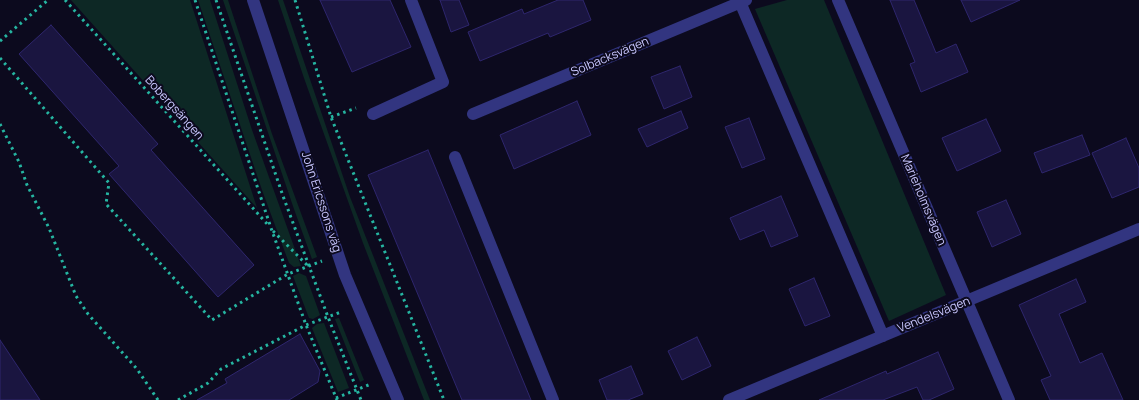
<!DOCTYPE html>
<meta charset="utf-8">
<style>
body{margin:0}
canvas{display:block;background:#0c0a1e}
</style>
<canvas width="1139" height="400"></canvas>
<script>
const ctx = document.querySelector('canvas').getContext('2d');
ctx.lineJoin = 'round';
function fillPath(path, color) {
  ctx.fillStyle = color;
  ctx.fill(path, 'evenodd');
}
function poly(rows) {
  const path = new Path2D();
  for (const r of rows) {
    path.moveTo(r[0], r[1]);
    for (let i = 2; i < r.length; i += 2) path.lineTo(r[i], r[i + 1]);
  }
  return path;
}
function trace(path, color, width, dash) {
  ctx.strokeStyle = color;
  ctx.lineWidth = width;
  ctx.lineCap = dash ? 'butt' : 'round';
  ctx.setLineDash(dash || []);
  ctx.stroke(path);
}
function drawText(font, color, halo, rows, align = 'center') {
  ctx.font = font + ' Manrope,sans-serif';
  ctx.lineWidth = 4;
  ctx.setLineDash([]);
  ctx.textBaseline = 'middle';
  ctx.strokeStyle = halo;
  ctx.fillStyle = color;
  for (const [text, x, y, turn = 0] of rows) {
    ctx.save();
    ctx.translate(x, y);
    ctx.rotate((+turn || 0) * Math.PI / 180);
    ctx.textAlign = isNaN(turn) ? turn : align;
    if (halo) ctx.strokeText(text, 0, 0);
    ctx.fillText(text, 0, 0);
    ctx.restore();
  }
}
const green = poly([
 [71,0,190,0,257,208],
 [198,0,210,0,252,130,301,266,294,267,289,263,262,190],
 [223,0,228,0,272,134,317,257,312,259,294,209],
 [278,0,283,0,350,197,430,400,424,400,363,243,304,78],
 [787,0,824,0,946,295,889,321,755,9],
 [299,273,306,276,320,315,313,319,309,318,293,276],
 [339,318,364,380,360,382,335,319],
 [324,323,349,388,338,392,312,328,317,324]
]);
const building = poly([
 [320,0,390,0,411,47,352,72,320,0],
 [440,0,459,0,469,25,451,32,440,0],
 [558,0,583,0,591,20,550,37,548,33,480,61,468,32,522,9,524,14,558,0],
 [890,0,914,0,936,53,956,44,968,72,921,92,910,64,915,62,890,0],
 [961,0,1020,0,971,22,961,0],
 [51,25,158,144,151,150,254,265,218,297,109,174,119,166,19,54,51,25],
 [680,66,692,97,664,109,651,77,680,66],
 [577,101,591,135,514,169,500,135,577,101],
 [681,111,688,128,647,147,638,129,681,111],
 [749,118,765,159,742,168,725,127,749,118],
 [986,119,1001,151,957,171,942,138,986,119],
 [1082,135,1090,155,1042,173,1034,153,1082,135],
 [1126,138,1139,168,1139,187,1112,198,1092,153,1126,138],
 [428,150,531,400,462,400,368,175,428,150],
 [781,196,798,236,771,247,764,230,740,240,730,218,781,196],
 [1006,200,1021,234,992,247,977,212,1006,200],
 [814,278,830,316,805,326,789,289,814,278],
 [1076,279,1086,302,1059,314,1080,363,1102,353,1123,400,1050,400,1041,380,1051,376,1019,305,1076,279],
 [300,334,320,371,318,382,289,400,197,400,227,383,225,379,300,334],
 [697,337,711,366,682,380,668,351,697,337],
 [0,340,40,400,0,400,0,340],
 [938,352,954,389,929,400,923,400,917,387,883,400,819,400,886,371,887,374,938,352],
 [631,366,643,394,628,400,607,400,599,380,631,366]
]);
const path = poly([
 [65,0,269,226],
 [195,0,271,228,306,325,337,400],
 [216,0,283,196,328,317,361,400],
 [295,0,331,117,444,400],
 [0,41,48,0],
 [0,58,109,183,106,204,212,320,288,274,322,261],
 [331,117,356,108],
 [0,124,19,162,27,185,49,228,76,296,88,314,137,369,158,400],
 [273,231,307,265],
 [336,398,371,384],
 [178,400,208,383,221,369,306,325,341,312]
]);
const minor = poly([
 [253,0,345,275,398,400],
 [838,0,1009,400],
 [740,2,883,336],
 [373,114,443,82,411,0],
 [473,114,746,0],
 [455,157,553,400],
 [729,400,1139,229]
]);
const streetNames = [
 ["Solbacksvägen",610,57,-23],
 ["Bobergsängen",174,108,48],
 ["Marieholmsvägen",923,200,67],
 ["John Ericssons väg",321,202,72],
 ["Vendelsvägen",934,315,-22]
];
fillPath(green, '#0d2825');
fillPath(building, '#1a1540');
trace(building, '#2e266d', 1);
trace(path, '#25b5a1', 3, [2.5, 4]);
trace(minor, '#323580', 12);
drawText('12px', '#c9c7ff', '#0c0a1e', streetNames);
</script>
